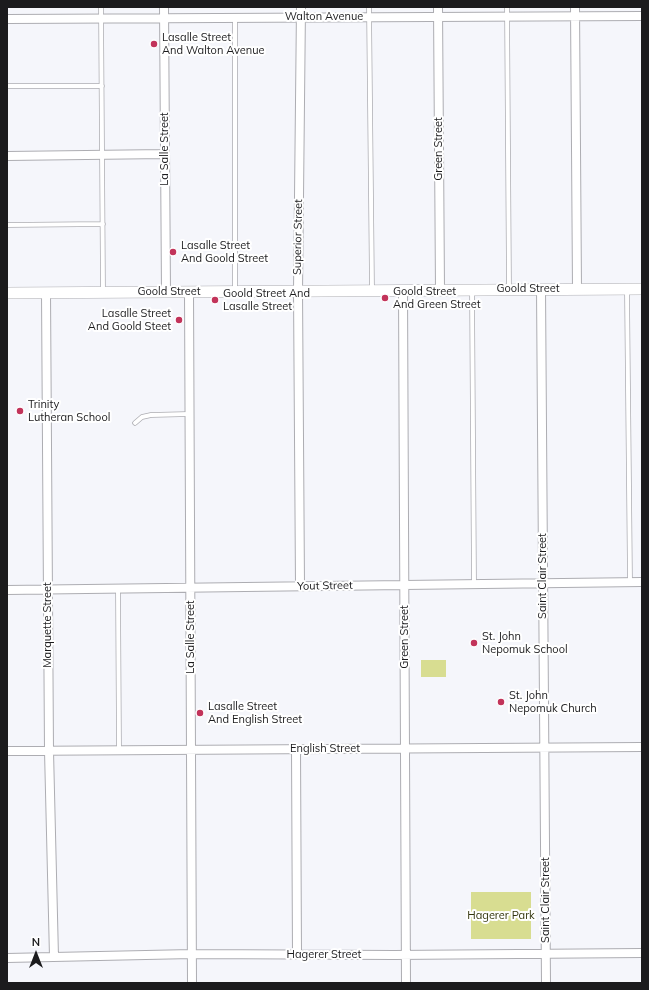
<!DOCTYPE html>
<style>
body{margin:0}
#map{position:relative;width:649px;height:990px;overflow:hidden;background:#f5f6fb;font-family:Mulish,sans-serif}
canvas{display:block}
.frame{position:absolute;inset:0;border:8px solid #1b1b1d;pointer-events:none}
.north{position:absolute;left:16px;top:934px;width:40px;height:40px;-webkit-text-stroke:3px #fff;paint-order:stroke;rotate:0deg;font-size:11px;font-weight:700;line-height:16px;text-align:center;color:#1b1b1d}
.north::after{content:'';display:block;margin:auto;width:14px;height:18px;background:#1b1b1d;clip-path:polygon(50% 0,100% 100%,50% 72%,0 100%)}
</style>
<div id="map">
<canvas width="649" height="990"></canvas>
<div class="frame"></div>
<div class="north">N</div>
</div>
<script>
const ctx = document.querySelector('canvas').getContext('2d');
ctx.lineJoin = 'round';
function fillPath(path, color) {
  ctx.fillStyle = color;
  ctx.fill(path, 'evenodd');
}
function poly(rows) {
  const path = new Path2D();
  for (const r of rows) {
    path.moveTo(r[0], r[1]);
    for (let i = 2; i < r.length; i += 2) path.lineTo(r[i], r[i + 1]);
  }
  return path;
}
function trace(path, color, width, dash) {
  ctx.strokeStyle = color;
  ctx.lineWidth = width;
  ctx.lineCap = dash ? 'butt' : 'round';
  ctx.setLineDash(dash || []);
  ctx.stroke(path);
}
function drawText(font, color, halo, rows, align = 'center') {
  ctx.font = font + ' Mulish,sans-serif';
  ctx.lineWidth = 4;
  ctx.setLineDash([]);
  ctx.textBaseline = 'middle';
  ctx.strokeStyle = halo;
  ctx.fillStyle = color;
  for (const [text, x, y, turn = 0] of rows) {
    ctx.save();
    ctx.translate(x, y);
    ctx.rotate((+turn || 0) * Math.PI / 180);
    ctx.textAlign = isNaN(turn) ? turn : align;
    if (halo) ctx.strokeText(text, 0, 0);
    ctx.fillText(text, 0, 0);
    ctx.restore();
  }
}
const green = poly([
 [421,660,446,660,446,677,421,677],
 [471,892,531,892,531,939,471,939]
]);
const lane = poly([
 [101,7,103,292],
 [369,7,372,290],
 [507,7,509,289],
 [235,18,235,291],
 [7,86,102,86],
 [7,225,103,224],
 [472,290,474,584],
 [627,291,630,582],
 [135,423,142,417,151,415,189,414],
 [118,589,119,750]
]);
const street = poly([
 [164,7,166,292],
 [438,7,440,290],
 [575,7,577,289],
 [7,19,642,16],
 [7,156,165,154],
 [541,289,546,983],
 [403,290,406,983],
 [189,292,192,983],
 [46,293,49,751,54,957],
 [300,586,298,291,301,7],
 [7,590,642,582],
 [296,749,297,955],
 [7,751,642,747],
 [7,958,192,954,394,955,642,953]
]);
const secondary = poly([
 [7,293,642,289]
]);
const markers = [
 [154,44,4,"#c2335a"],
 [173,252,4,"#c2335a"],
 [385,298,4,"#c2335a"],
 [215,300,4,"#c2335a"],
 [179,320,4,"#c2335a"],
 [20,411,4,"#c2335a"],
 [474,643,4,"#c2335a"],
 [501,702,4,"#c2335a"],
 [200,713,4,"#c2335a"]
];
const streetNames = [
 ["Walton Avenue",324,17],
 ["La Salle Street",165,149,-90],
 ["Green Street",439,149,-90],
 ["Superior Street",298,237,-89],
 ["Goold Street",528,289],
 ["Goold Street",169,292],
 ["Saint Clair Street",543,576,-90],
 ["Yout Street",325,586,-1],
 ["Marquette Street",48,625,-90],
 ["La Salle Street",191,637,-90],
 ["Green Street",405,637,-90],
 ["English Street",325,749],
 ["Saint Clair Street",546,900,-90],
 ["Hagerer Street",324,955]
];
const poiNames = [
 ["Lasalle Street",162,38],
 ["And Walton Avenue",162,51],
 ["Lasalle Street",181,246],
 ["And Goold Street",181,259],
 ["Goold Street",393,292],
 ["And Green Street",393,305],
 ["Goold Street And",223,294],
 ["Lasalle Street",223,307],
 ["Lasalle Street",171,314,"right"],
 ["And Goold Steet",171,327,"right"],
 ["Trinity",28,405],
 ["Lutheran School",28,418],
 ["St. John",482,637],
 ["Nepomuk School",482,650],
 ["St. John",509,696],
 ["Nepomuk Church",509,709],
 ["Lasalle Street",208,707],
 ["And English Street",208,720]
];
const parkNames = [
 ["Hagerer Park",501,916]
];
fillPath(green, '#d8dd91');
trace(lane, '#adadb2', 5.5);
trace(street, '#adadb2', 10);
trace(secondary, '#adadb2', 12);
trace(lane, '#fff', 4);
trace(street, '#fff', 8);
trace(secondary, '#fff', 11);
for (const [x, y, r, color] of markers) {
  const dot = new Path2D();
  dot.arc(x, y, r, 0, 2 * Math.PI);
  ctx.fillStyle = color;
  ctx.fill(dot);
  trace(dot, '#fff', 1.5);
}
drawText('11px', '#1b1b1d', '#fff', streetNames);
drawText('11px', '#1b1b1d', '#fff', poiNames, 'left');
drawText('11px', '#32340c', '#fff', parkNames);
</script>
